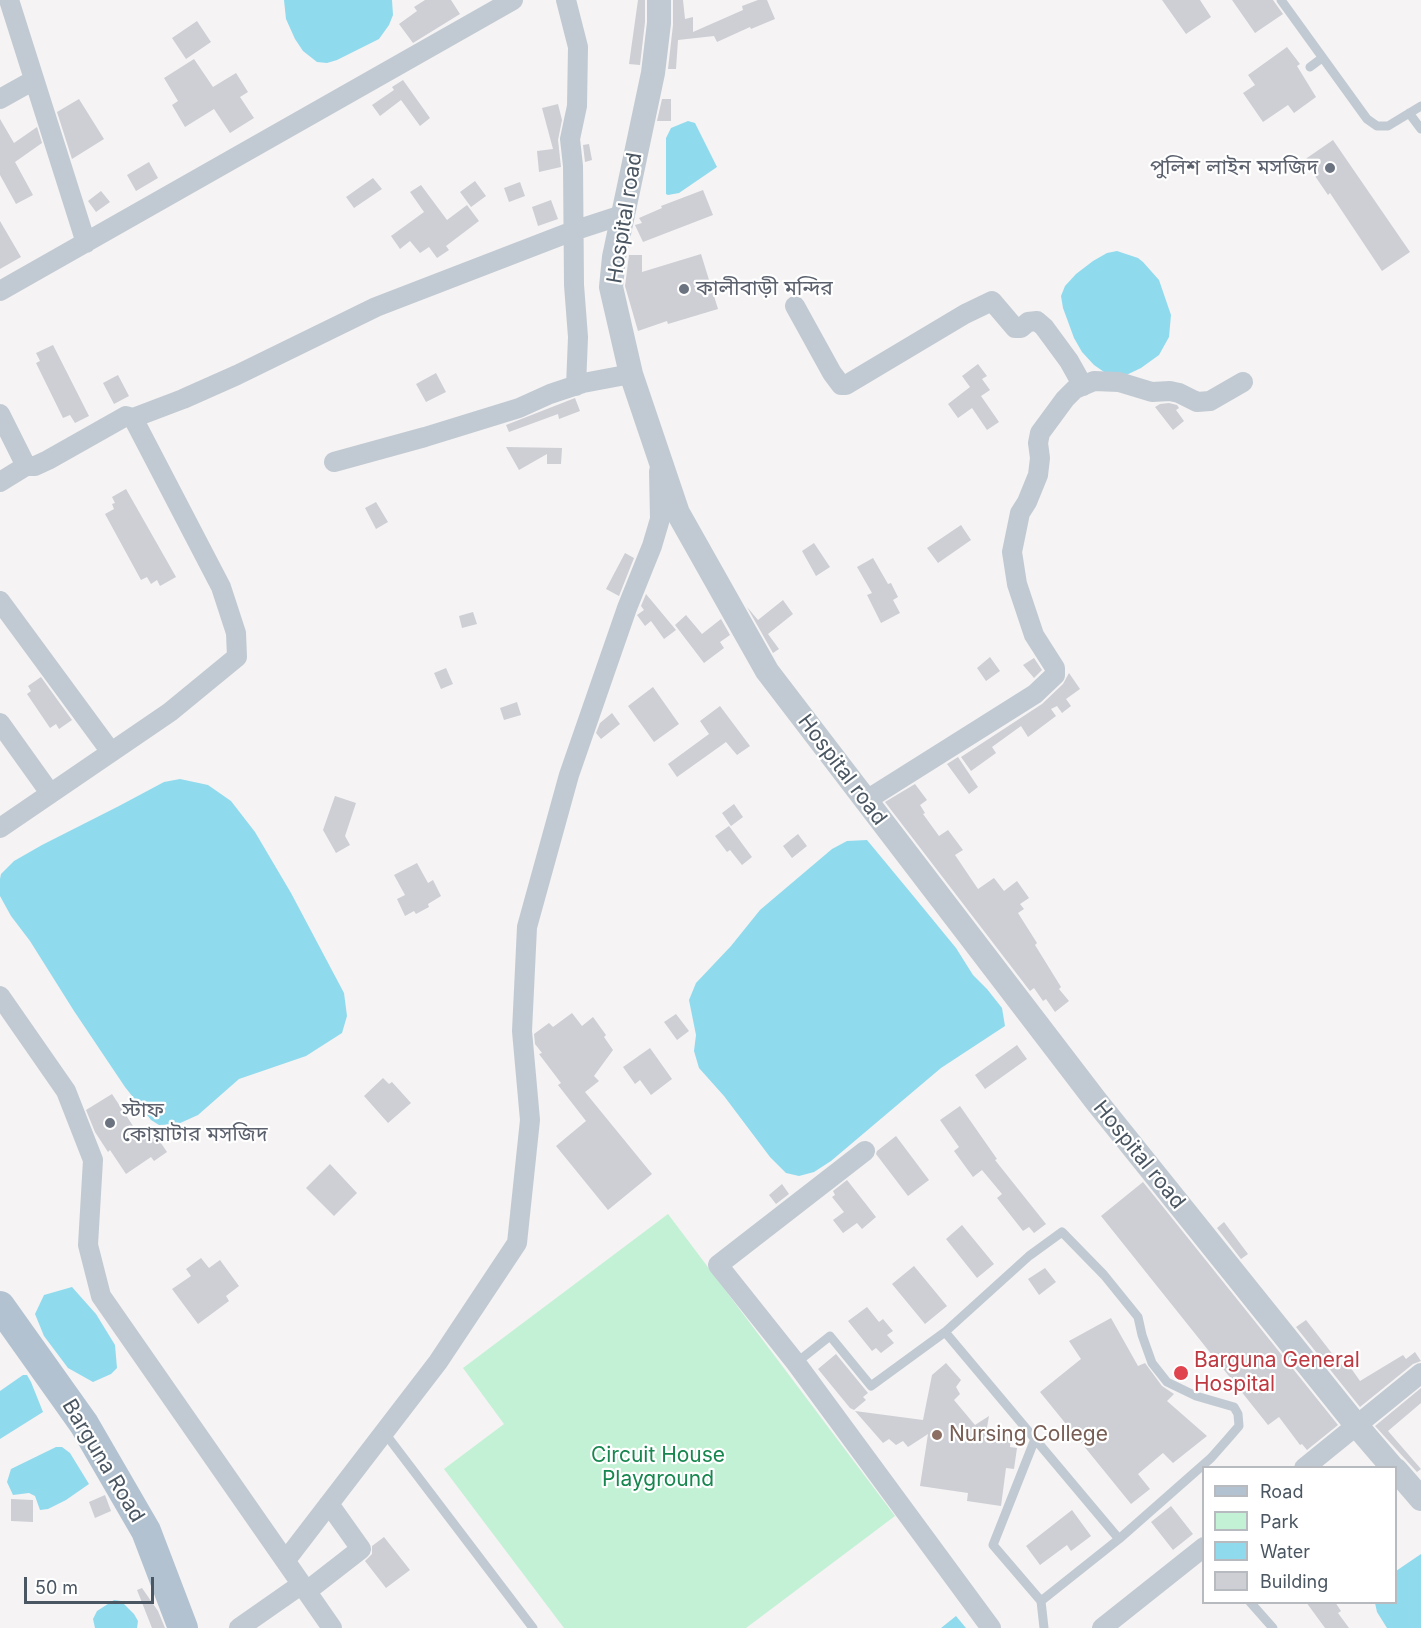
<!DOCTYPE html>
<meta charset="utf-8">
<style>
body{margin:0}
#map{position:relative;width:1421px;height:1628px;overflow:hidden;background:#f5f3f3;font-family:Inter,sans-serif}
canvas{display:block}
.legend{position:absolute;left:1202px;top:1466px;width:195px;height:138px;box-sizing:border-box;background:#fff;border:2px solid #b7bbc0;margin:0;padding:8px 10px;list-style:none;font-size:18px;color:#4a5661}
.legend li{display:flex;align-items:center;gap:12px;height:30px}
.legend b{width:30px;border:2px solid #b7bbc0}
.scale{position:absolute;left:24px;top:1577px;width:130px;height:27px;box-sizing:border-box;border:3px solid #4a5661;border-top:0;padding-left:8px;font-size:18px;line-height:21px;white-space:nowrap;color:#4a5661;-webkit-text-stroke:4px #fff;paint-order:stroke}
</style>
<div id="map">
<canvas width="1421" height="1628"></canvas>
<ul class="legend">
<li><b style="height:8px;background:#b3c2d1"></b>Road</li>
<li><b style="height:16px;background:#c3f1d5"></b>Park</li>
<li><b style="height:16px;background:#90daee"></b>Water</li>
<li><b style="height:16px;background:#cdcfd5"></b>Building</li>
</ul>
<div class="scale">50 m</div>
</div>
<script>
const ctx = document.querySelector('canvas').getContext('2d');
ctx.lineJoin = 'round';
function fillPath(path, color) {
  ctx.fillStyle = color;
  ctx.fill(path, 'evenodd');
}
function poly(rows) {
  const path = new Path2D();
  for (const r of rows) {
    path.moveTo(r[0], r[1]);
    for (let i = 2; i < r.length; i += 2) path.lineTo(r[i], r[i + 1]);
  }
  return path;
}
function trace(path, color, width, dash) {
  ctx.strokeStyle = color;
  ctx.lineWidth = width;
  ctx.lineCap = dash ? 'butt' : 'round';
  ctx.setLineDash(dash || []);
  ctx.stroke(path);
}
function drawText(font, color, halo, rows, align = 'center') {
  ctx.font = font + ' Inter,"Noto Sans Bengali",sans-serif';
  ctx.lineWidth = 4.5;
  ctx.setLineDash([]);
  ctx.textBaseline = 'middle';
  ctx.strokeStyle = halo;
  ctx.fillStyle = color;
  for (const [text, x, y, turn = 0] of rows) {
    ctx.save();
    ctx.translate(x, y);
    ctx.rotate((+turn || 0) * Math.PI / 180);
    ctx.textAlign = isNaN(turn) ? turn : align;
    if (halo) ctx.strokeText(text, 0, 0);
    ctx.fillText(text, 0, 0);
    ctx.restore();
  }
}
const green = poly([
 [668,1214,895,1516,746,1628,564,1628,444,1469,504,1424,463,1368]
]);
const water = poly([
 [284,0,392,0,393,15,389,25,379,39,337,60,327,63,317,62,303,51,295,39,286,19],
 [688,121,695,123,717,167,679,193,668,195,666,194,666,138,671,128],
 [1117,251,1138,258,1143,262,1159,280,1171,315,1169,337,1159,355,1141,368,1122,377,1107,374,1094,365,1082,352,1074,338,1063,308,1061,296,1065,286,1076,274,1093,261,1107,253],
 [180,779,208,785,231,801,255,832,291,893,344,993,347,1016,342,1033,306,1056,239,1079,198,1115,178,1124,159,1125,151,1120,125,1087,74,1011,30,941,11,916,0,896,0,879,1,874,14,861,42,845,119,806,164,782],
 [867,840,915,898,956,948,973,975,987,989,1002,1008,1005,1026,941,1068,831,1161,814,1172,799,1176,786,1173,770,1157,724,1096,699,1068,694,1051,696,1035,689,1000,696,983,731,946,760,910,832,849,847,841],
 [72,1287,96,1314,115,1345,117,1368,111,1374,93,1382,68,1368,44,1336,35,1314,44,1295],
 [23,1375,27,1375,31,1382,43,1412,0,1439,0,1391],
 [56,1447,62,1447,70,1453,89,1484,66,1500,48,1509,40,1510,35,1496,29,1493,13,1495,7,1482,11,1469],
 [1421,1554,1421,1628,1387,1628,1377,1612,1375,1603,1396,1602,1396,1571],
 [114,1600,121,1601,134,1614,138,1621,137,1628,95,1628,93,1619,97,1611],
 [956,1616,966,1628,941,1628]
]);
const building = poly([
 [425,0,451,0,460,14,413,43,399,24,417,11,414,7],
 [638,0,645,0,645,22,640,65,629,64],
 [673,0,683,0,685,19,693,17,693,32,743,10,742,6,758,0,767,0,775,19,751,29,750,27,717,42,714,36,678,40,676,69,668,69,673,25],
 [1162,0,1200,0,1211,17,1186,34],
 [1232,0,1273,0,1283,14,1255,33],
 [197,21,211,42,186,59,172,38],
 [1287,47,1300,64,1297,66,1316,97,1294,113,1288,105,1263,122,1243,93,1255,85,1248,75],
 [194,59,213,87,236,73,248,92,240,97,254,118,230,133,214,109,185,127,172,105,178,101,164,78],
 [403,80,430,118,420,126,401,100,380,116,372,105,394,90,392,87],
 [79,99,104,139,72,159,57,112],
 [662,99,671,99,671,121,657,121],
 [558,104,562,120,558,140,561,167,539,172,537,151,553,149,542,108],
 [0,119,14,143,37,127,42,143,15,162,33,195,16,204,0,175],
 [1333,140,1410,252,1382,271,1330,193,1328,195,1304,160],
 [589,144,592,160,585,162,583,145],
 [149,162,158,178,136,191,127,175],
 [373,178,382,189,354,208,346,197],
 [475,181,486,196,471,207,460,192],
 [520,182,525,196,509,202,504,188],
 [421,185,447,220,467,205,479,221,446,246,449,250,437,258,429,247,420,253,410,241,400,249,391,236,424,212,410,192],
 [703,190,713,215,643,242,635,225,642,223,639,218,662,208,661,206],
 [101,191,110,202,96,212,88,201],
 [551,200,558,219,538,226,532,207],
 [0,221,21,257,0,269],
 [701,254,718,309,668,324,667,321,638,331,625,286,629,255,642,255,642,272],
 [53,345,89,416,75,423,70,415,63,418,36,363,40,361,36,353],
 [978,364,987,376,982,379,990,390,981,396,999,422,987,430,972,408,958,418,948,404,970,387,962,376],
 [436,373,446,392,426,402,416,384],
 [118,375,129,396,114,404,103,383],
 [575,398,580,411,559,419,558,414,509,432,506,425],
 [1169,403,1177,405,1179,408,1176,410,1184,421,1173,430,1155,407,1160,404],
 [506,447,562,448,561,464,547,464,547,454,519,470],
 [126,489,176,577,160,586,157,580,151,584,147,577,141,580,105,514,114,509,112,504,115,503,112,497],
 [376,502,388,522,376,529,365,508],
 [961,525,971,540,938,563,927,548],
 [814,543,830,567,816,576,802,551],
 [625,553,634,558,619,596,606,589],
 [873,558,888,584,891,583,898,597,893,600,900,613,881,623,867,595,872,593,857,567],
 [646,594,676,630,664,639,651,621,645,626,637,615,644,610,641,606],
 [783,600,793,614,768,634,779,649,773,653,747,607,758,620],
 [473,612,477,624,462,628,459,616],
 [686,615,702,634,721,619,730,635,720,642,724,648,704,663,675,625],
 [990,657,1000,671,986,681,977,668],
 [1034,658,1042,670,1034,678,1023,665],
 [446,668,453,684,441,689,434,673],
 [1069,673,1080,689,1066,699,1071,706,1062,713,1057,706,1051,709,1056,716,1028,737,1021,726,992,747,996,753,971,771,961,757,1042,704,1063,684],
 [41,677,72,720,59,729,56,724,50,728,27,694,31,691,28,686],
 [653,687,679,724,654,742,628,706],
 [517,702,521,715,504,720,500,708],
 [720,706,750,746,737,755,726,742,677,777,668,764,709,734,700,721],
 [612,713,620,724,601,739,596,733,600,723],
 [958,757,978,787,969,794,947,764],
 [915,784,927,800,920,805,925,813,923,814,939,836,948,830,963,850,955,855,978,889,994,878,1004,891,1017,881,1029,898,1020,904,1024,909,1018,913,1037,943,1035,945,1061,987,1059,989,1069,1001,1055,1012,1046,999,1043,1001,1034,988,1030,991,885,802],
 [335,796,356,803,345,836,350,845,336,853,323,830],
 [734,804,743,817,731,826,722,813],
 [729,826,752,857,742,865,730,850,727,852,715,836],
 [798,834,807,846,792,858,783,846],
 [417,863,428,883,433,880,441,896,428,904,429,907,416,914,414,911,405,916,397,899,405,895,394,875],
 [572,1013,582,1026,593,1017,606,1035,604,1037,613,1050,594,1076,599,1081,585,1092,652,1174,608,1210,556,1146,586,1121,558,1085,561,1083,539,1054,542,1053,535,1044,534,1034,549,1023,553,1027],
 [676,1014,689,1031,677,1040,664,1022],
 [1017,1045,1027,1059,985,1089,975,1075],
 [650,1048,672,1079,651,1095,640,1080,635,1084,623,1067],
 [383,1078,389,1084,392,1082,411,1103,388,1123,364,1096],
 [112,1094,139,1135,150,1127,167,1152,154,1161,151,1157,126,1174,110,1150,108,1152,95,1132,86,1110],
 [960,1106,997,1159,995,1160,1046,1224,1034,1233,1029,1227,1023,1231,997,1198,1002,1194,982,1170,973,1177,954,1151,959,1147,940,1120],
 [896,1136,929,1180,908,1196,876,1154,877,1151],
 [330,1164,357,1193,334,1216,306,1188],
 [847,1180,876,1217,862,1229,857,1223,843,1233,833,1220,844,1212,832,1197,835,1195,833,1191],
 [1143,1182,1338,1425,1307,1450,1302,1444,1300,1445,1279,1417,1268,1425,1101,1216],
 [782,1184,789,1194,776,1204,769,1195],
 [1224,1222,1248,1254,1241,1259,1217,1228],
 [962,1225,994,1264,977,1278,946,1239],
 [201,1258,209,1268,220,1260,239,1286,226,1296,229,1301,198,1324,172,1289,191,1276,186,1269],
 [914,1266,947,1306,925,1324,892,1284],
 [1045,1268,1056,1282,1039,1295,1028,1279],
 [867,1307,879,1322,883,1319,893,1331,887,1335,894,1343,881,1353,876,1348,872,1351,848,1321],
 [1111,1318,1138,1366,1145,1363,1162,1386,1174,1394,1167,1401,1207,1436,1173,1463,1163,1453,1138,1474,1150,1489,1131,1504,1040,1392,1081,1359,1069,1341],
 [1306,1320,1341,1365,1346,1361,1360,1381,1403,1355,1406,1359,1415,1352,1421,1361,1413,1364,1360,1407,1296,1327],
 [836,1354,868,1393,863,1397,866,1400,854,1410,850,1408,818,1369],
 [946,1363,961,1380,956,1387,960,1394,954,1400,975,1425,989,1416,986,1433,1011,1437,1010,1447,1017,1448,1014,1469,1006,1468,1001,1506,967,1501,968,1493,920,1486,928,1434,908,1447,903,1441,896,1445,889,1439,883,1443,855,1411,923,1420,932,1375],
 [1421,1388,1421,1403,1388,1431,1421,1469,1417,1472,1375,1426],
 [105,1495,111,1511,95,1518,89,1502],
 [11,1499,33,1500,33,1522,11,1521],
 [1171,1506,1193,1534,1173,1550,1151,1522],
 [1072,1510,1091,1536,1071,1551,1067,1545,1040,1565,1026,1546],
 [384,1537,410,1570,386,1588,365,1561,372,1554,372,1546],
 [142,1588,158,1611,165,1628,152,1628,137,1590],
 [1306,1602,1335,1602,1341,1611,1338,1613,1349,1628,1325,1628]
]);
const service = poly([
 [1281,0,1367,119,1377,126,1388,126,1421,106],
 [1310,67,1322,58],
 [1409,113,1421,129],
 [945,1332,1029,1256,1062,1232,1104,1275,1138,1317,1142,1335,1152,1363,1167,1382,1196,1396,1234,1407,1238,1414,1239,1426,1226,1441,1211,1458,1119,1539],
 [796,1363,830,1336,871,1386,945,1332,1119,1539,1041,1601,1044,1628],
 [384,1432,533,1628],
 [1035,1439,993,1545,1041,1601],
 [1250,1602,1273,1628]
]);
const minor = poly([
 [9,0,86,243],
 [566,0,578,47,577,106,570,139,573,166,574,285,578,337,576,386],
 [0,99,34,80],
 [0,291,513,0],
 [795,306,832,373,841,385,846,385,965,314,992,301,1015,328,1021,328,1028,322,1037,321,1044,327,1069,361,1083,386],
 [0,414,26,466,35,466,48,460,126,416,133,418,221,587,236,633,237,657,170,712,0,828],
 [133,418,183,399,237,375,376,307,573,231,622,215],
 [334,462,425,437,519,408,550,394,583,383,631,374],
 [0,482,26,466],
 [0,601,111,752],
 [0,723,50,793],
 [865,801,1035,694,1055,675,1055,668,1034,635,1017,584,1012,552,1020,513,1027,502,1038,475,1040,458,1038,443,1040,433,1065,399,1075,389,1094,381,1119,382,1152,392,1170,391,1179,393,1197,402,1210,401,1243,382],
 [0,996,66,1091,93,1160,88,1245,101,1296,332,1628],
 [865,1151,718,1265,796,1363,991,1628],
 [1304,1468,1421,1373],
 [286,1560,438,1362,517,1243,530,1120,522,1031,527,927,569,775,627,608,652,546,660,519,659,471],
 [307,1591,361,1549,329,1504],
 [239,1628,302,1584],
 [1102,1628,1204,1547]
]);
const tertiary = poly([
 [659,0,659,23,653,73,614,257,611,287,631,374,678,513,767,671,1096,1101,1357,1426,1393,1468],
 [1396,1470,1421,1499]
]);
const primary = poly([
 [0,1306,84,1424,146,1531,183,1628]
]);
const markers = [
 [1330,168,6,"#6b7280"],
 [684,289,6,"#6b7280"],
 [110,1123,6,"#6b7280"],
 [1181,1373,8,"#e0444e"],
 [937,1435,6,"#8d6e63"]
];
const worshipNames = [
 ["পুলিশ লাইন মসজিদ",1318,168,"right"],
 ["কালীবাড়ী মন্দির",696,289],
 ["স্টাফ",122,1111],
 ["কোয়াটার মসজিদ",122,1135]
];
const streetNames = [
 ["Hospital road",625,218,-81],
 ["Hospital road",842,770,53],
 ["Hospital road",1139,1155,51],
 ["Barguna Road",103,1461,59]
];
const healthNames = [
 ["Barguna General",1194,1361],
 ["Hospital",1194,1385]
];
const educationNames = [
 ["Nursing College",949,1435]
];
const parkNames = [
 ["Circuit House",658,1456],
 ["Playground",658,1480]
];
fillPath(green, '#c3f1d5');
fillPath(water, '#90daee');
fillPath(building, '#cdcfd5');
trace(service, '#c1cad2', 9);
trace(minor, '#c1cad2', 20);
trace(tertiary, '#c1cad2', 24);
trace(primary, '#b3c2d1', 30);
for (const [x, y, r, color] of markers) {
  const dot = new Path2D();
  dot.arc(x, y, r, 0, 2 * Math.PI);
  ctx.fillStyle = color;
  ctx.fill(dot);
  trace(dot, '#fff', 2);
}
drawText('21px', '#5b616d', '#fff', worshipNames, 'left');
drawText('21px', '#4a5661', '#fff', streetNames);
drawText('21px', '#be3a42', '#fff', healthNames, 'left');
drawText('21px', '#785e54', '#fff', educationNames, 'left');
drawText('21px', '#17864f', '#fff', parkNames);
</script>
